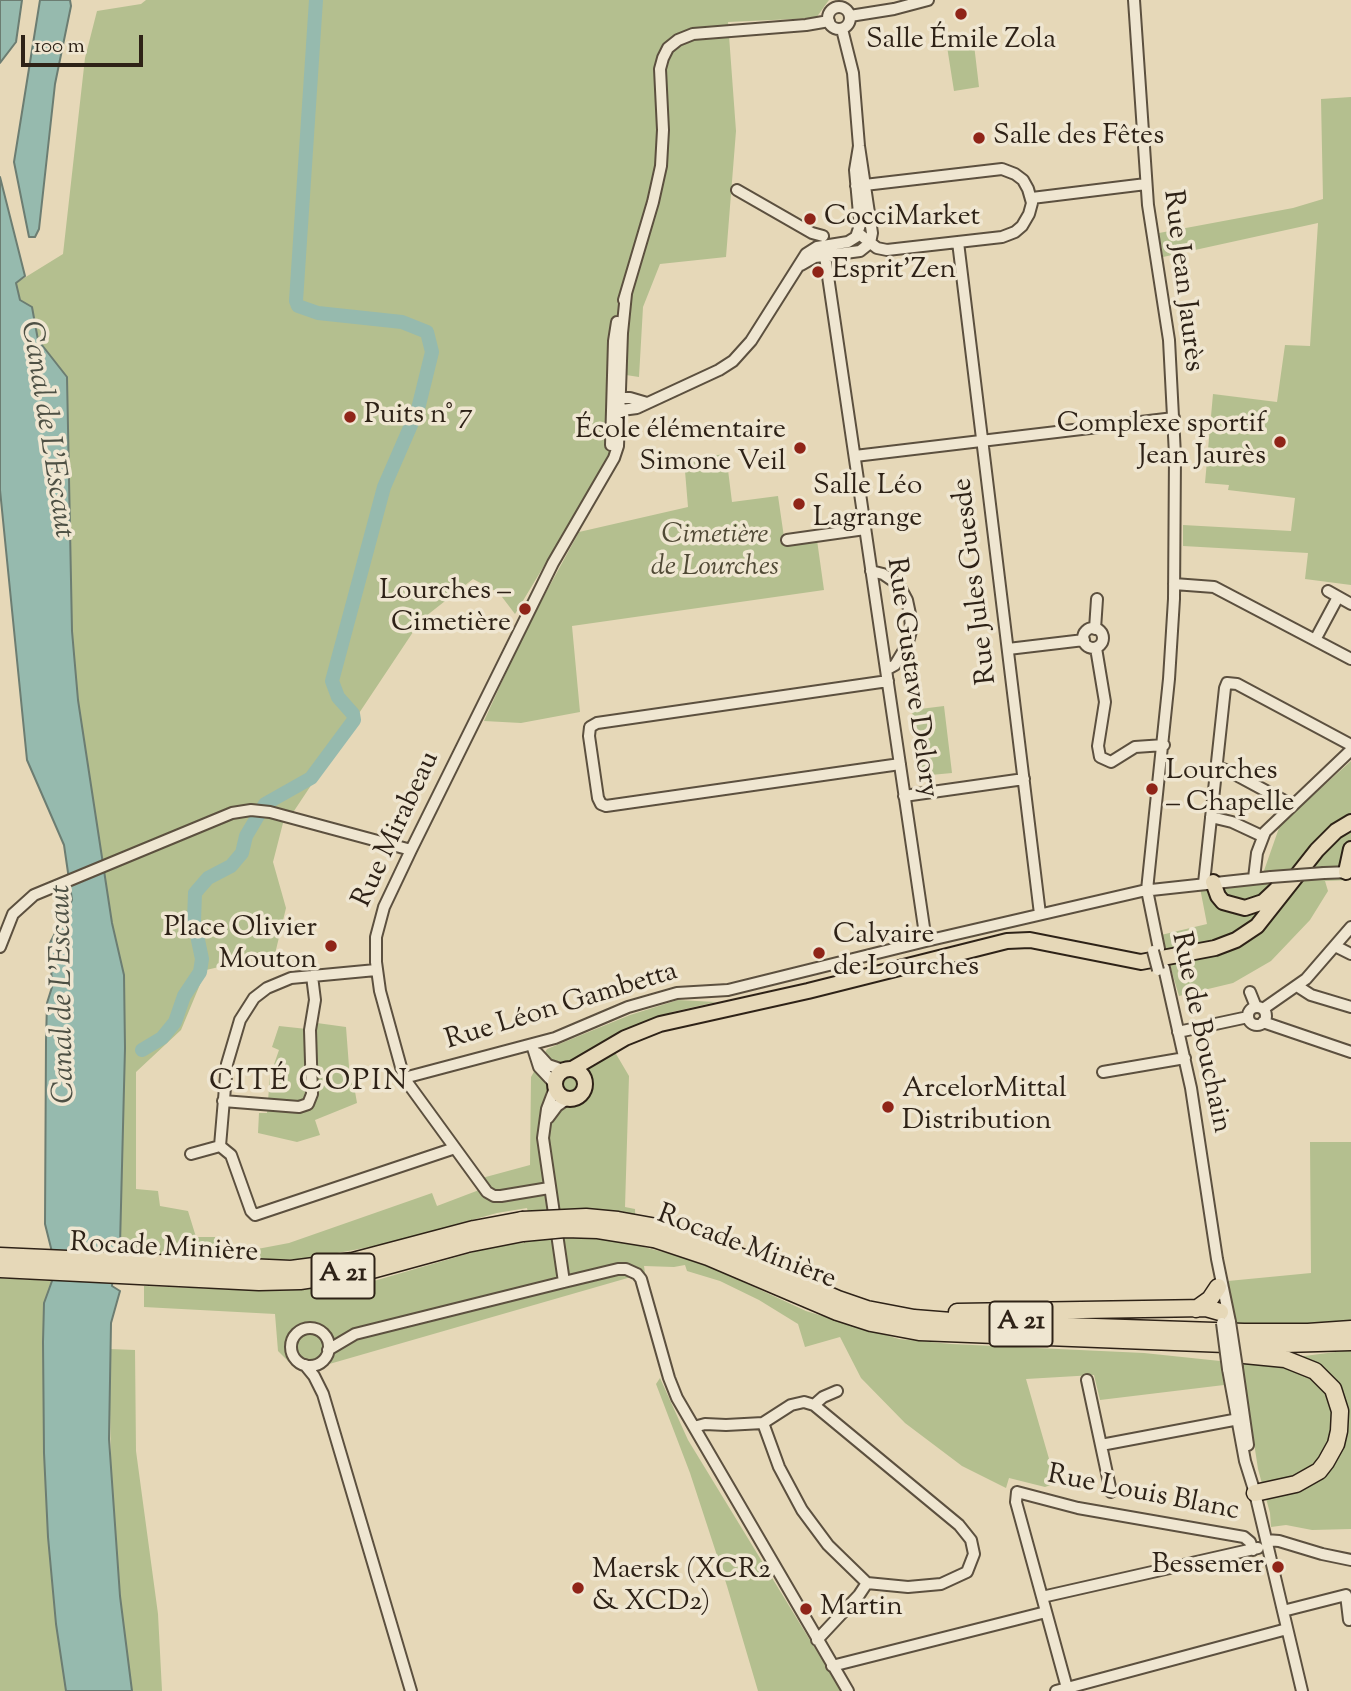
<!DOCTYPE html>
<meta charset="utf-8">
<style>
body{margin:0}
#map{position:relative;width:1351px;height:1691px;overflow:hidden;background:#e6d8b8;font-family:"Sorts Mill Goudy",serif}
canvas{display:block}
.scale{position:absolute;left:21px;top:35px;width:122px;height:32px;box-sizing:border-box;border:4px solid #2e2217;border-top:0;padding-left:9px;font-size:21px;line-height:24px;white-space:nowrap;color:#2e2217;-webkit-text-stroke:5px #efe6d1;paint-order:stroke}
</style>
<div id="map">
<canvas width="1351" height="1691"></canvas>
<div class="scale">100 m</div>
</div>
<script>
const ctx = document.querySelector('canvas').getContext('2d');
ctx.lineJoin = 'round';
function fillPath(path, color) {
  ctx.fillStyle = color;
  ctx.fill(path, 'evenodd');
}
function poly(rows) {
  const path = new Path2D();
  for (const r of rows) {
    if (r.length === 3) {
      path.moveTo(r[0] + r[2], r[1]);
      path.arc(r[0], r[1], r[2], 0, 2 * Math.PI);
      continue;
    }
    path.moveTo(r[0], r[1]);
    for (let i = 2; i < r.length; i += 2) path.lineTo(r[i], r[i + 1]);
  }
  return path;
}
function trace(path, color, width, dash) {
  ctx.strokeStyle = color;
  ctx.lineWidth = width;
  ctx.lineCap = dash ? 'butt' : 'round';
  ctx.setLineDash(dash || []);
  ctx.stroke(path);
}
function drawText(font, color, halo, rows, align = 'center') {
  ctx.font = font + ' "Sorts Mill Goudy",serif';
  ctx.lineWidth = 7;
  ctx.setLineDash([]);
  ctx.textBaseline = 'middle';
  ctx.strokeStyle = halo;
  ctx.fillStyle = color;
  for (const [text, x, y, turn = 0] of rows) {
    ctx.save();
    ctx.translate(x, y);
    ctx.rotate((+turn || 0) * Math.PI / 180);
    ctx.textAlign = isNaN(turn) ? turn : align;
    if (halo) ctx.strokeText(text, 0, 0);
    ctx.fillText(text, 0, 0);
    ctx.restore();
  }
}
const green = poly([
 [146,0,829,0,816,18,728,22,736,131,726,257,660,264,643,307,639,377,626,375,621,431,603,468,515,614,499,593,473,579,421,620,292,814,283,823,273,862,286,908,275,954,206,970,181,1030,136,1072,136,1189,158,1191,160,1206,188,1211,196,1237,215,1237,218,1249,252,1250,289,1243,432,1193,437,1206,487,1187,482,1178,530,1165,531,1077,547,1049,630,1015,678,1000,716,1002,672,1012,609,1042,629,1076,625,1207,635,1209,636,1245,698,1261,806,1311,899,1339,951,1344,1144,1353,1220,1361,1224,1385,1100,1400,1094,1375,1026,1379,1056,1483,1045,1487,1009,1478,1006,1488,962,1466,905,1423,861,1378,840,1337,805,1347,798,1324,759,1300,720,1281,687,1271,685,1265,674,1267,644,1266,645,1273,305,1371,295,1368,278,1351,275,1314,144,1307,144,1286,241,1290,313,1289,360,1285,491,1247,534,1241,527,1208,497,1213,386,1244,305,1259,236,1261,116,1253,120,1245,125,1048,124,975,112,923,78,700,72,631,67,377,38,340,32,307,20,300,16,283,63,254,85,58,97,11,141,4],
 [973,36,979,87,954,91,946,40],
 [1351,97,1351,585,1305,579,1308,553,1183,546,1183,525,1291,531,1295,498,1228,490,1229,485,1205,483,1213,394,1277,402,1285,345,1310,346,1318,223,1163,257,1159,233,1293,208,1323,199,1321,99],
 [726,454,732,502,778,496,785,544,817,540,824,590,572,626,580,712,521,723,484,721,526,629,579,532,688,507,684,459],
 [944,706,952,773,920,776,912,710],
 [1351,761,1351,880,1325,881,1328,891,1310,920,1271,961,1233,983,1179,996,1161,935,1207,924,1200,888,1259,885,1280,825],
 [317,1023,346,1027,350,1080,353,1080,357,1103,315,1120,320,1135,297,1142,258,1133,259,1113,267,1113,270,1076,279,1050,272,1047,279,1026,316,1030],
 [1310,1142,1351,1142,1351,1320,1320,1324,1237,1325,1228,1281,1311,1273],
 [0,1278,52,1281,44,1303,44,1453,56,1624,66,1691,0,1691],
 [109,1349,135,1350,136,1451,158,1614,162,1691,132,1691,120,1596,111,1470],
 [1351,1350,1351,1529,1312,1530,1286,1525,1271,1527,1270,1513,1258,1469,1242,1364],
 [660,1378,688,1440,841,1691,758,1691,727,1586,690,1473,656,1384]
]);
const water = poly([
 [0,0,22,0,16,42,0,63,0,0],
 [40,0,70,0,71,6,55,84,39,229,35,237,29,237,14,162,40,0],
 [0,177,25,276,16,283,20,300,32,307,38,340,67,377,72,631,78,700,112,923,124,975,125,1048,120,1245,114,1257,112,1286,120,1291,111,1323,109,1439,120,1596,132,1691,66,1691,56,1624,48,1537,44,1453,43,1342,44,1303,52,1281,52,1252,45,1224,46,1040,47,1003,52,987,50,943,72,900,64,845,27,760,0,490,0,177]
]);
const river = poly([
 [142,1050,162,1038,175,1022,184,996,200,972,202,959,194,921,195,893,208,878,231,866,242,853,246,836,265,804,311,778,354,720,353,714,338,697,332,681,384,487,418,409,432,352,427,332,402,322,318,313,298,306,296,301,316,0]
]);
const minor = poly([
 [1134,0,1148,205,1169,340,1175,455,1174,599,1169,679,1147,890,1159,949],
 [839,18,11],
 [850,16,894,9,928,0],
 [842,29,853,73,859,146,872,233,870,243],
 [856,186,1002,169,1015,174,1023,180,1028,189,1032,203,1029,214,1022,226,1015,232,1002,237,887,250,877,248,858,233],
 [737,190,812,233,823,236],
 [1032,198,1146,184],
 [958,242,1040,914],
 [825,256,926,941],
 [801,265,815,257,860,251,870,243],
 [624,300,653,202,661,166,663,130,660,69,663,58,668,48,678,40,693,34,806,25,829,21],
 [616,398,630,398,647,403],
 [614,411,637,408,719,370,733,361,751,341,806,254,817,247,848,242,856,237,860,225,855,170,859,146],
 [611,445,614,341,617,322],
 [855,456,1174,418],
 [787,540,865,529],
 [871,571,883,574,899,585,907,600,910,614,911,631,907,645,895,665,886,670],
 [1174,584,1214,587,1351,659],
 [1328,591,1351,604],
 [1093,638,10],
 [1095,629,1097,599],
 [1315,640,1338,597],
 [1096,648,1105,702,1098,746,1100,757,1111,762,1135,747,1164,745],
 [1008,649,1084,640],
 [888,681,597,723,590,727,589,736,598,798,601,804,606,806,900,764],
 [1216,767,1229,771,1292,805],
 [904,796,1024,779],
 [1211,817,1232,822,1262,836],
 [1324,873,1351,872],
 [1254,878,1257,853,1265,832,1351,750],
 [1204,883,1225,688,1227,683,1237,684,1351,745],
 [1335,946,1351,954],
 [0,947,13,914,34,895,232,813,251,810,270,812,411,850],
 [1164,968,1191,1088,1217,1259,1230,1322],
 [1297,986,1311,995,1351,1007],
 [1250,992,1256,1007],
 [1257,1016,9],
 [1263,1009,1306,979,1351,927],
 [1263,1022,1351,1052],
 [1178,1032,1248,1017],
 [532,1045,539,1067,555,1084],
 [537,1053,548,1065,563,1070],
 [1103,1072,1185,1058],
 [404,1078,555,1038,628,1007,677,993,728,990,926,941,1142,891,1271,877],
 [555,1088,547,1109,543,1138,564,1282],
 [223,1101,299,1107,308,1104,312,1094,310,1030,315,1000,312,976],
 [548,1118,557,1106,567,1099],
 [220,1146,231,1155,251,1211,255,1215,455,1148],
 [191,1154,220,1146,227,1064,240,1020,254,998,267,988,291,978,376,970],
 [549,1188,501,1196,494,1196,487,1192,404,1078,380,991,376,962,376,937,384,907,411,850,553,563,614,458,618,446,622,333,626,294],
 [310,1347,19],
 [328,1350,355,1334,564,1282,618,1269,626,1269,637,1274,641,1279,669,1378,677,1398,848,1691],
 [305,1365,314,1376,323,1394,411,1691],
 [1237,1368,1248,1445],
 [1228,1369,1245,1461,1255,1493,1302,1691],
 [1087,1380,1111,1492],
 [814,1405,959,1525,971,1540,974,1554,967,1572,941,1584,908,1587,867,1583,859,1595,817,1640],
 [763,1423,779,1467,802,1510,828,1545,867,1583],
 [694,1427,705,1424,726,1425,763,1423,791,1405,804,1402,814,1405,823,1397,837,1391],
 [1101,1445,1244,1418],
 [1266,1540,1279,1541,1322,1554,1351,1560],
 [1042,1597,1258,1548],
 [1283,1611,1346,1595,1349,1620],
 [832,1666,1046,1612],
 [1067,1688,1016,1502,1017,1492,1078,1508,1244,1537,1250,1542,1253,1550],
 [1056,1691,1287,1629]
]);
const major = poly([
 [1346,872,1351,849],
 [1213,882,1218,896,1223,902,1245,908,1263,902,1280,886],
 [570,1084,15],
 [572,1069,625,1038,660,1024,808,991,1007,941,1030,940,1141,962,1215,948,1236,940,1257,926,1317,850,1336,831,1351,822]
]);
const highway = poly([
 [657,1227,723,1249,838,1299,867,1309,914,1318,976,1323,1244,1332,1308,1332,1351,1329],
 [654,1239,708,1257,837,1312,871,1323,919,1332,1251,1345,1351,1342],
 [0,1256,291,1269,353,1261,474,1229,522,1220],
 [0,1269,259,1282,300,1281,372,1270,467,1244,523,1233],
 [1196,1309,1210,1299,1218,1287],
 [957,1312,1206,1308,1220,1312],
 [1244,1355,1285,1359,1315,1371,1333,1389,1340,1411,1339,1431,1336,1444,1326,1462,1319,1471,1296,1484,1255,1493]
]);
const minorBridge = poly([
 [1271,877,1324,873],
 [1153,951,1158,970],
 [1230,1322,1237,1368],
 [1222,1323,1228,1369]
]);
const highwayBridge = poly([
 [522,1220,586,1217,618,1220,657,1227],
 [523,1233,565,1229,598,1230,654,1239]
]);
const markers = [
 [961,14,7,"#8f2418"],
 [979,138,7,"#8f2418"],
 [810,219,7,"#8f2418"],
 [818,272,7,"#8f2418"],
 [350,417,7,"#8f2418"],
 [1280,442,7,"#8f2418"],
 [800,448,7,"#8f2418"],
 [799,504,7,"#8f2418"],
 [525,609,7,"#8f2418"],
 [1152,789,7,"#8f2418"],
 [331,946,7,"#8f2418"],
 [819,953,7,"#8f2418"],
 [888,1107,7,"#8f2418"],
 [1278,1567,7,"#8f2418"],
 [578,1588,7,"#8f2418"],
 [806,1609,7,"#8f2418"]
];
const shields = [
 [343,1276,63],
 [1021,1324,63]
];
const shieldNames = [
 ["A 21",343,1276],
 ["A 21",1021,1324]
];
const poiNames = [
 ["Salle Émile Zola",961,42,"center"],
 ["Salle des Fêtes",993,138],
 ["CocciMarket",824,219],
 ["Esprit'Zen",832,272],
 ["Puits n° 7",364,417],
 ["Complexe sportif",1266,426,"right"],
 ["Jean Jaurès",1266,458,"right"],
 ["École élémentaire",786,432,"right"],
 ["Simone Veil",786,464,"right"],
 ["Salle Léo",813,488],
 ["Lagrange",813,520],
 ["Lourches –",511,593,"right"],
 ["Cimetière",511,625,"right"],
 ["Lourches",1166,773],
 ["– Chapelle",1166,805],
 ["Place Olivier",317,930,"right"],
 ["Mouton",317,962,"right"],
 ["Calvaire",833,937],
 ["de Lourches",833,969],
 ["ArcelorMittal",902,1091],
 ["Distribution",902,1123],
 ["Bessemer",1264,1567,"right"],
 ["Maersk (XCR2",592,1572],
 ["& XCD2)",592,1604],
 ["Martin",820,1609]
];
const streetNames = [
 ["Rue Jean Jaurès",1181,281,83],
 ["Rue Jules Guesde",977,581,-97],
 ["Rue Gustave Delory",910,678,82],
 ["Rue Mirabeau",398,830,-65],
 ["Rue Léon Gambetta",562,1008,-17],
 ["Rue de Bouchain",1199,1033,78],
 ["Rocade Minière",746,1249,21],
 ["Rocade Minière",164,1250,3],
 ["Rue Louis Blanc",1143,1495,11]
];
const parkNames = [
 ["Cimetière",715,537],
 ["de Lourches",715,569]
];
const waterNames = [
 ["Canal de L'Escaut",45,430,81],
 ["Canal de L'Escaut",65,994,-91]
];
const neighbourhoodNames = [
 ["CITÉ COPIN",309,1084]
];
fillPath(green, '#b4bf8f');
fillPath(water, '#96baae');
trace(water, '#6c7d72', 2);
trace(river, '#96baae', 14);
trace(minor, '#5c503f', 14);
trace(major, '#2e2217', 18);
trace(highway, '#2e2217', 19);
trace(minor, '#efe6d1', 10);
trace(major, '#e6d8b8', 14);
trace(highway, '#e6d8b8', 16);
trace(minorBridge, '#5c503f', 14, []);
trace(highwayBridge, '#2e2217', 19, []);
trace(minorBridge, '#efe6d1', 10);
trace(highwayBridge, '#e6d8b8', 16);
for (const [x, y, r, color] of markers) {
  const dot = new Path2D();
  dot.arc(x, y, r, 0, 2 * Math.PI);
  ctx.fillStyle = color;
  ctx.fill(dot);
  trace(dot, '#efe6d1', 2.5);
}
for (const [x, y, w] of shields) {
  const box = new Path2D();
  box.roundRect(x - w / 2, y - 22.5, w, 45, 5);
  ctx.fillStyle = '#efe6d1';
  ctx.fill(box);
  trace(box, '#2e2217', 2);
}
drawText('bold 26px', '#2e2217', null, shieldNames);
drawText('28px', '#2e2217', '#efe6d1', poiNames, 'left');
drawText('28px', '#2e2217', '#efe6d1', streetNames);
drawText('italic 28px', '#504935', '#efe6d1', parkNames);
drawText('italic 30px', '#4d5044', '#efe6d1', waterNames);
ctx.letterSpacing = '2px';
drawText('30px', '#2e2217', '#efe6d1', neighbourhoodNames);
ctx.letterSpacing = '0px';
</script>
